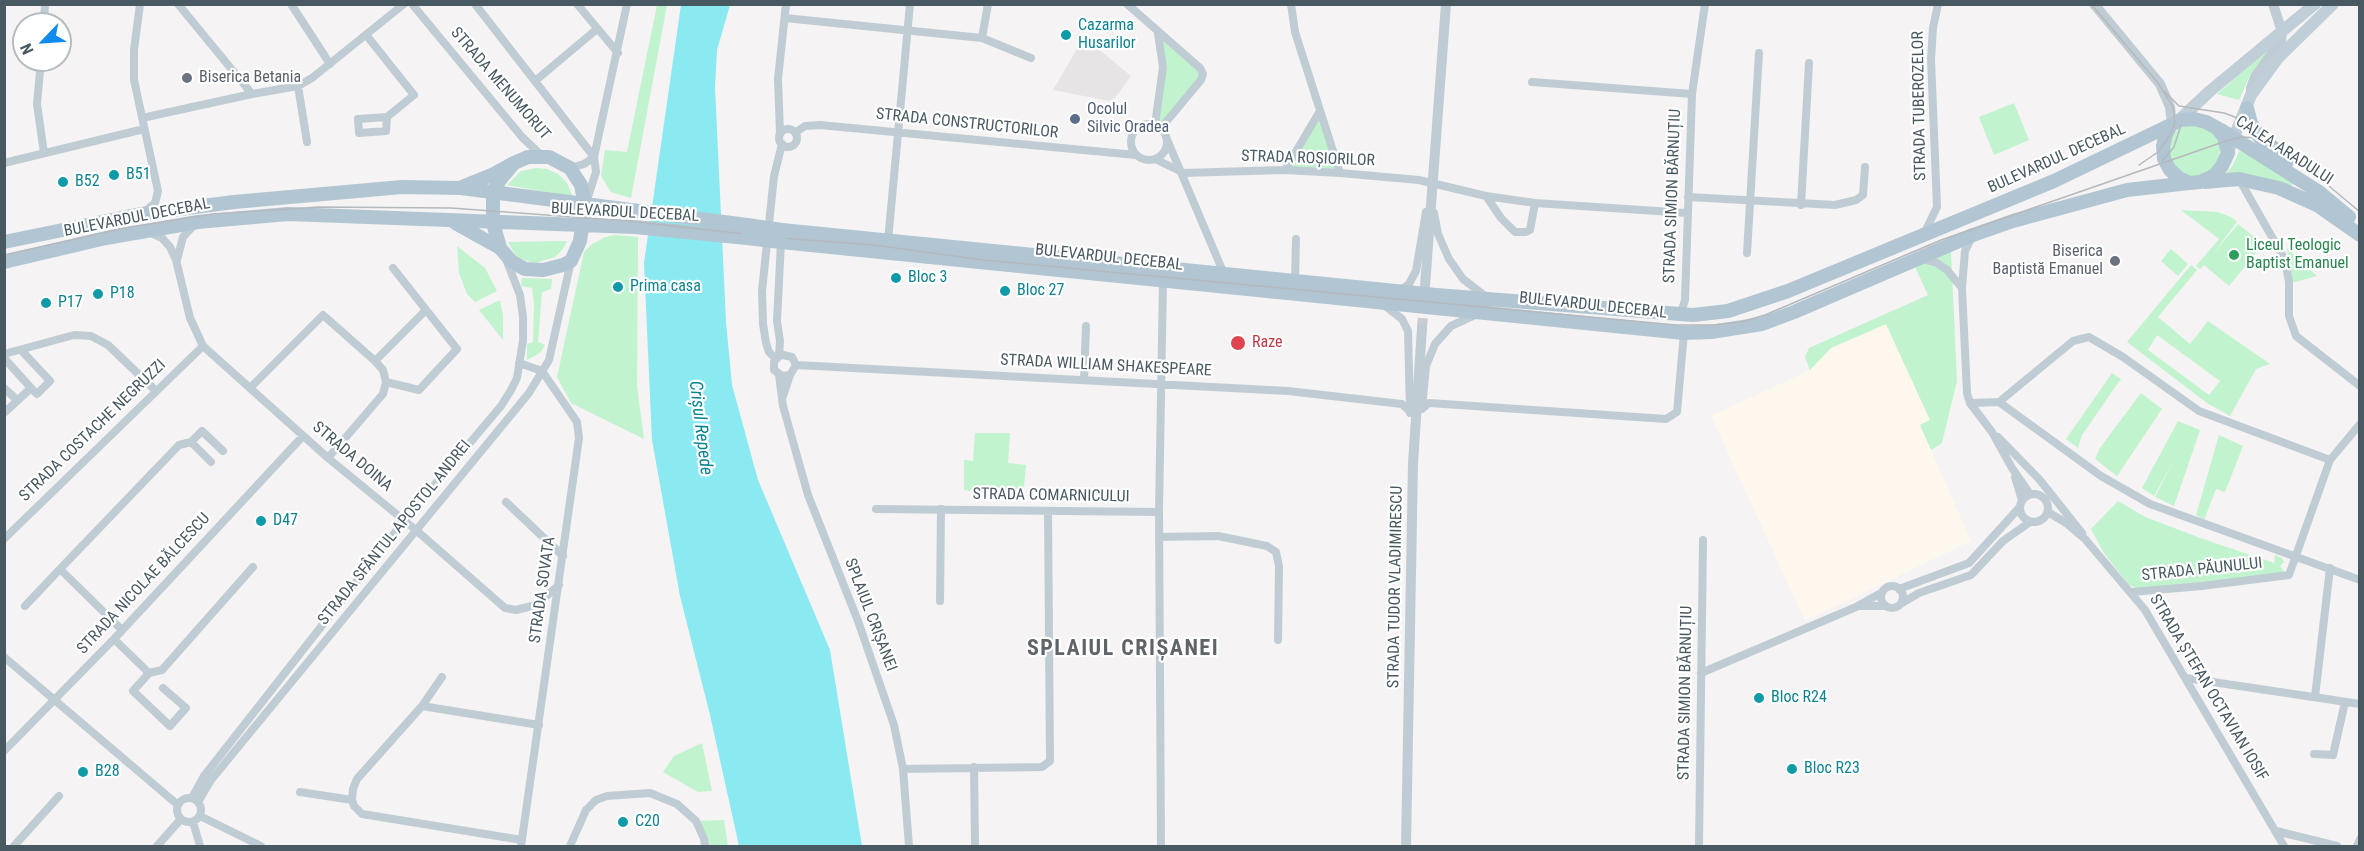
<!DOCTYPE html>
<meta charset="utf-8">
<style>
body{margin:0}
#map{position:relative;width:2364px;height:851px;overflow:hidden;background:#f5f3f3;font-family:"Roboto Condensed",sans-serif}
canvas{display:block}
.frame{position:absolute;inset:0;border:6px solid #495962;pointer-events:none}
.north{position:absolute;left:12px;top:12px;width:60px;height:60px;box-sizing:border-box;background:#fff;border:2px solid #b6bdc0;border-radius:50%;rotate:245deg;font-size:16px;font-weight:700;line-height:24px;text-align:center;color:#495962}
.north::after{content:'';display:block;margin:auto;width:21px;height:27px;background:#108cf1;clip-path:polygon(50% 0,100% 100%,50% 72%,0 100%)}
</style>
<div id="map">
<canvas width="2364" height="851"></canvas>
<div class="frame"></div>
<div class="north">N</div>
</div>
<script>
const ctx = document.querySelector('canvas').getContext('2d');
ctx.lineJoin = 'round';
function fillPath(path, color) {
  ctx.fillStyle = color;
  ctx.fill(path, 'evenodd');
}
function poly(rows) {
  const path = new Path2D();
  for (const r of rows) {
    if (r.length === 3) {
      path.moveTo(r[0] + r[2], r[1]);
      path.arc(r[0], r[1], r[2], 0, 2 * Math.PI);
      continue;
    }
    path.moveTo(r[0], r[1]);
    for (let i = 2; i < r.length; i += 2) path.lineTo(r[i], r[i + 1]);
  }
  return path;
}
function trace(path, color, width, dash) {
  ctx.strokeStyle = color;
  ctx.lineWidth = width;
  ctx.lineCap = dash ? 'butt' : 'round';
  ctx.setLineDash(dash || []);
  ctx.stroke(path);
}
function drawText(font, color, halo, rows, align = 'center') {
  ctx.font = font + ' "Roboto Condensed",sans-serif';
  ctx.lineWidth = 4.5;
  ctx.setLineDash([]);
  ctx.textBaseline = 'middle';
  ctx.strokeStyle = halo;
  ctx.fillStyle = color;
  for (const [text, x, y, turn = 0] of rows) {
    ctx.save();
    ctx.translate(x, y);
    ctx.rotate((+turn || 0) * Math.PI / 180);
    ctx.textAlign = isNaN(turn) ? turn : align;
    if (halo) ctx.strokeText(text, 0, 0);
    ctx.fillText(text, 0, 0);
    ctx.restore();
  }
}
const commercial = poly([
 [1886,324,1930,420,1920,425,1971,541,1805,621,1711,416,1810,370,1831,348]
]);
const education = poly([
 [1084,37,1131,76,1115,98,1109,101,1053,90]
]);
const green = poly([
 [657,5,667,5,631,198,611,192,601,176,605,150,627,152],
 [1158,34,1203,74,1158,126,1162,85],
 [2274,44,2250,75,2239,100,2217,94],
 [2014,103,2029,140,1994,155,1979,117],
 [1320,111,1340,173,1285,170],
 [2194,150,26],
 [2241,147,2294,182,2291,187,2255,176,2225,175,2233,165],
 [536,168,547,169,558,174,567,183,573,197,507,185,521,171],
 [2181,210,2217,212,2231,217,2237,222,2212,255,2238,224,2263,244,2229,286,2204,265,2200,269,2196,266,2219,239],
 [615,235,638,237,637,386,644,439,571,403,557,377,584,252,591,245,605,237],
 [567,241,563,249,555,257,535,263,517,258,508,242],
 [457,246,485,268,497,291,475,302,467,294,459,273],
 [2287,248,2317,276,2291,283],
 [2171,249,2188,264,2178,276,2161,261],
 [1951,252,1957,381,1942,443,1931,450,1920,425,1930,420,1886,324,1831,348,1810,370,1805,357,1809,348,1928,295,1915,267],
 [2191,265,2197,270,2158,317,2190,344,2208,321,2270,364,2256,369,2230,416,2207,403,2127,342],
 [2157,335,2220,381,2209,395,2148,350],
 [522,278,552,279,551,289,542,292,538,342,545,345,540,353,527,360,527,344,533,342,534,303,532,288,521,286],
 [500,300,503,315,503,340,479,310],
 [2112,373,2122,380,2120,380,2082,435,2078,448,2066,439],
 [2141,393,2162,409,2117,476,2095,459,2100,448],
 [2178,421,2200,430,2174,506,2155,497,2174,460,2154,496,2142,488],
 [975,433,1010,433,1008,463,1026,465,1023,498,964,490,964,460,973,461],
 [2219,435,2243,446,2225,492,2216,489,2204,520,2196,515],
 [2118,501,2145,517,2203,539,2274,563,2275,555,2282,558,2284,562,2280,566,2287,576,2143,591,2129,585,2104,553,2091,529],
 [702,743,712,791,698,792,663,772,674,756],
 [724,820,728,846,705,846,696,821]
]);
const water = poly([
 [681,5,730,5,717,50,715,87,726,322,732,385,758,480,830,650,862,846,739,846,710,715,680,596,652,440,644,263]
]);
const tertiaryTunnel = poly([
 [1422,328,1424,301]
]);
const minor = poly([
 [140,4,134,50,134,80,158,191,155,203,144,212],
 [178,4,252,94],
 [291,4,330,64],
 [412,4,522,137,542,156],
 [475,4,594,157],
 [577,4,618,53],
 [1127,4,1200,68,1203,74,1201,80,1161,128],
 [1291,4,1295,32,1340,173],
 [785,18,982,38,1031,58],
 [44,24,45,4],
 [367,36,414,95,387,117,358,119,359,133,386,131,387,117],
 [982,38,988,4],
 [41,60,37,104,44,153],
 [535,81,597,29],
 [1532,82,1692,94],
 [298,86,307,142],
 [142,118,252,94,298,86,312,78,404,4],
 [1149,142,18],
 [1155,125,1163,67,1158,34],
 [788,138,9],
 [796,132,805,126,820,125,1136,155],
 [780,133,778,79,786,4],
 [1166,137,1224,274],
 [1155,159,1182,172],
 [4,163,144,129],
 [570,168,584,164,594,157],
 [1285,170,1320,111],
 [1182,173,1285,170,1340,173,1419,180,1486,196,1535,203,1687,213],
 [2239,179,2285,260,2289,282,2289,316,2296,336,2360,386],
 [1486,196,1501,218,1515,232,1526,232,1530,230,1535,203],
 [1688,197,1835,205,1856,200,1863,195,1865,167],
 [586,203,596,172,594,157,627,4],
 [1801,205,1809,63],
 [1434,213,1438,234,1449,259,1463,279,1485,296],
 [149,232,162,238,170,247,176,260,190,318,203,346,328,458,417,531,505,608,516,610,536,605,559,585],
 [1924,234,1937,207,1931,59,1933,28,1938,4],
 [1972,237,1965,251,1962,288,1967,393,1970,403,1992,432,2012,468,2030,494],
 [888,241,910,4],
 [1747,253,1759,53],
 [1919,258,1937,263,1947,270,1962,288],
 [177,260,183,237,195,224],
 [1295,280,1296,239],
 [1400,291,1409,284,1416,271,1426,212],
 [1384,305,1402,319,1408,331,1410,413],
 [1678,315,1682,310,1685,300,1692,94,1705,4],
 [21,350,50,381,37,394,31,388],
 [4,354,74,335,91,336,108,345,155,390],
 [779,356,780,341,777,321,781,242],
 [4,358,31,388,4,413],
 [776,359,769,352,766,343,763,324,762,291,774,176,782,144],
 [375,361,425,311],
 [519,363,542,371,577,422,579,438,521,846],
 [796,365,1288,391,1402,404,1410,412],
 [779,375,783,406,808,495,858,621,894,725,903,769,909,846],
 [1084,380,1086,326],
 [386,382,419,390,457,349,393,268],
 [251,387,323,315,375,361,383,370,386,382,383,394,328,458],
 [4,388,17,400],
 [783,396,790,375,796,365,792,357,783,355,779,356,774,362,774,370,782,376,790,375],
 [1999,402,2073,341,2089,337,2123,357,2199,411,2330,460],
 [1970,403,1999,402,2101,476,2150,504,2360,580],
 [1423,408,1429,403,1666,419,1677,412,1684,333],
 [1422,409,1426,366,1435,344,1451,326,1477,314],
 [1998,437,2039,479,2082,533],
 [191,442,202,431,223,451],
 [2015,477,2022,500],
 [2034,508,14],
 [506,502,563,556],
 [876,509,1159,512],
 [2048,512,2066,523,2085,539,2145,610,2284,846],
 [1160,537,1218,536,1267,546,1276,552,1279,566,1278,640],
 [4,539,203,346],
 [1892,597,11],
 [1899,589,1969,563,2019,508],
 [2132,592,2202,586,2289,575,2330,460,2360,424],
 [940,601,941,509],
 [1902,603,1919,593,1971,575,2003,541,2030,522],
 [25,606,60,569],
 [1859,606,1885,606],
 [122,630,60,569,179,445,191,442,211,462],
 [114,639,149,673],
 [4,657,178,805],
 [1701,673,1856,607,1881,593],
 [2186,678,2360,704],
 [163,688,186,708,170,726,133,691,149,673,162,670,253,567],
 [2315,697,2330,568],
 [422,706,442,677],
 [4,751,114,639,303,436],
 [2314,754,2333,755,2345,702],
 [974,767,975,846],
 [903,769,1042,767,1050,761,1048,511],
 [300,792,352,800],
 [189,810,12],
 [192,798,204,776,404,521,501,406,511,390,517,378,523,340,523,317,520,295,506,259],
 [198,802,211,780,529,393,549,360,571,261],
 [200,816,261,846],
 [193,822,200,846],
 [2276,831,2337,846],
 [522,840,362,814,354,806,352,800,353,789,357,779,422,706,539,725],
 [14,846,59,796],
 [157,846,181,819],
 [570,846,586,810,596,800,607,796,650,793,677,804,696,821,704,839,705,846],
 [1161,846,1159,512,1163,280],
 [1699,846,1703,540],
 [2357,846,2360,839]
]);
const tertiary = poly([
 [2094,4,2160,84,2170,107,2172,124],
 [2251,95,2251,88,2255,77,2281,41,2282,32,2273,4],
 [1425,286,1446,4],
 [1406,846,1413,463,1422,328]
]);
const secondary = poly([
 [2178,121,2210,91,2315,4],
 [2230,147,2251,95,2278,58,2333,4]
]);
const primary = poly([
 [2247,108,2251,123,2260,138,2287,162],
 [2221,130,2319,192,2349,217],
 [2205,182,2239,179,2279,188,2317,205,2360,235],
 [462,187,494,174,514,163,528,157,549,157,570,168,581,185,585,205,580,241,571,261,563,265,543,270,525,269,512,262,500,248,493,223,493,192,499,181,514,163],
 [455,223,500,248],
 [782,230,1436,295,1693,315,1728,311,1788,291,2054,181,2181,120,2194,119,2206,122,2217,128,2224,137,2228,153,2222,166,2215,175,2200,182,2190,183,2179,178,2170,170,2164,159,2163,146,2166,134,2171,125],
 [4,242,141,214,234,202,402,187,461,188,747,225],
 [781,242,1684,333,1711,332,1762,324,1794,312,1973,235,2013,221,2127,190,2189,183],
 [4,262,106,238,198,222,288,214,635,227,747,238]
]);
const tram = poly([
 [2091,4,2158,83,2173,107,2175,123,2170,135,2158,152,2139,165],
 [2164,91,2179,106,2224,113,2251,123,2268,135,2360,212],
 [2162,161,2174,147,2181,125],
 [4,255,124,228,213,214,319,207,451,208,628,221,781,238,874,245,983,260,1419,301,1676,325,1713,325,1741,322,1765,315,1941,240,2226,141,2241,137,2260,138,2271,140,2283,147]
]);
const primaryBridge = poly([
 [747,225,782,230],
 [747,238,781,242]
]);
const markers = [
 [1066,35,6,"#0f9aa8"],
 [187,78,6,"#6b7280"],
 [1075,119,6,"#5c6f8a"],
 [114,175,6,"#0f9aa8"],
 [63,182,6,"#0f9aa8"],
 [2234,255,6,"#2e9e5b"],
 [2115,261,6,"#6b7280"],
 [896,278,6,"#0f9aa8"],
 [618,287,6,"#0f9aa8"],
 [1005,291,6,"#0f9aa8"],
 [98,294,6,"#0f9aa8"],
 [46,303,6,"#0f9aa8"],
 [1238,343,8,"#e0444e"],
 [261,521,6,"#0f9aa8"],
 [1759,698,6,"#0f9aa8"],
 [1792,769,6,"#0f9aa8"],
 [83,772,6,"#0f9aa8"],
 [623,822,6,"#0f9aa8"]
];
const cultureNames = [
 ["Cazarma",1078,26],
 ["Husarilor",1078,44],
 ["B51",126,175],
 ["B52",75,182],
 ["Bloc 3",908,278],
 ["Prima casa",630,287],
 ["Bloc 27",1017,291],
 ["P18",110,294],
 ["P17",58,303],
 ["D47",273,521],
 ["Bloc R24",1771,698],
 ["Bloc R23",1804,769],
 ["B28",95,772],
 ["C20",635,822]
];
const worshipNames = [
 ["Biserica Betania",199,78],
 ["Biserica",2103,252,"right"],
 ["Baptistă Emanuel",2103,270,"right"]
];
const streetNames = [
 ["STRADA MENUMORUT",500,84,49],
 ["STRADA TUBEROZELOR",1920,106,-91],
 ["STRADA CONSTRUCTORILOR",967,124,6],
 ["CALEA ARADULUI",2284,151,33],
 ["STRADA ROȘIORILOR",1308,159,2],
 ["BULEVARDUL DECEBAL",2057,159,-24],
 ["STRADA SIMION BĂRNUȚIU",1673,196,-88],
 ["BULEVARDUL DECEBAL",625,213,3],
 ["BULEVARDUL DECEBAL",137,218,-11],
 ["BULEVARDUL DECEBAL",1109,258,6],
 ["BULEVARDUL DECEBAL",1593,306,6],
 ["STRADA WILLIAM SHAKESPEARE",1106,366,3],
 ["STRADA COSTACHE NEGRUZZI",93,431,-44],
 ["STRADA DOINA",352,457,40],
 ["STRADA COMARNICULUI",1051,496,1],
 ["STRADA SFÂNTUL APOSTOL ANDREI",395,533,-51],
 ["STRADA PĂUNULUI",2202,570,-6],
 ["STRADA NICOLAE BĂLCESCU",144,584,-47],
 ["STRADA TUDOR VLADIMIRESCU",1396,587,-89],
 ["STRADA SOVATA",543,590,-82],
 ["SPLAIUL CRIȘANEI",870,615,69],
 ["STRADA ȘTEFAN OCTAVIAN IOSIF",2208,688,59],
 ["STRADA SIMION BĂRNUȚIU",1686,693,-89]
];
const serviceNames = [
 ["Ocolul",1087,110],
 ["Silvic Oradea",1087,128]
];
const leisureNames = [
 ["Liceul Teologic",2246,246],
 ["Baptist Emanuel",2246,264]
];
const healthNames = [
 ["Raze",1252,343]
];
const waterNames = [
 ["Crișul Repede",700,428,83]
];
const districtNames = [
 ["SPLAIUL CRIȘANEI",1123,649]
];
fillPath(commercial, '#fef7ee');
fillPath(education, '#e6e4e5');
fillPath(green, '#c1f3ce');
fillPath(water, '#8be9f2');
trace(tertiaryTunnel, '#cacccf', 10, [10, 5]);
trace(minor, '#c0ccd3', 8);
trace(tertiary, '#c0ccd3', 10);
trace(secondary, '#c0ced7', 12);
trace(primary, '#b1c6d2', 14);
trace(tram, '#b5b9bd', 1.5);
trace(primaryBridge, '#b1c6d2', 14);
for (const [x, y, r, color] of markers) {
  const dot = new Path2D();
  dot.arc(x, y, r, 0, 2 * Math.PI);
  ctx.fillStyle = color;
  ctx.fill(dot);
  trace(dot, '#fff', 2);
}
drawText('16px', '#0d838f', '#fff', cultureNames, 'left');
drawText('16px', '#5b616d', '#fff', worshipNames, 'left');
drawText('16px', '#495962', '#fff', streetNames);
drawText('16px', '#4e5e75', '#fff', serviceNames, 'left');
drawText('16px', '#27864d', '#fff', leisureNames, 'left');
drawText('16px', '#be3a42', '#fff', healthNames, 'left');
drawText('italic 18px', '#068390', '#fff', waterNames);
ctx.letterSpacing = '1.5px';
drawText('bold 22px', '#5e6468', '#fff', districtNames);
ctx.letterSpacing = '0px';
</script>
